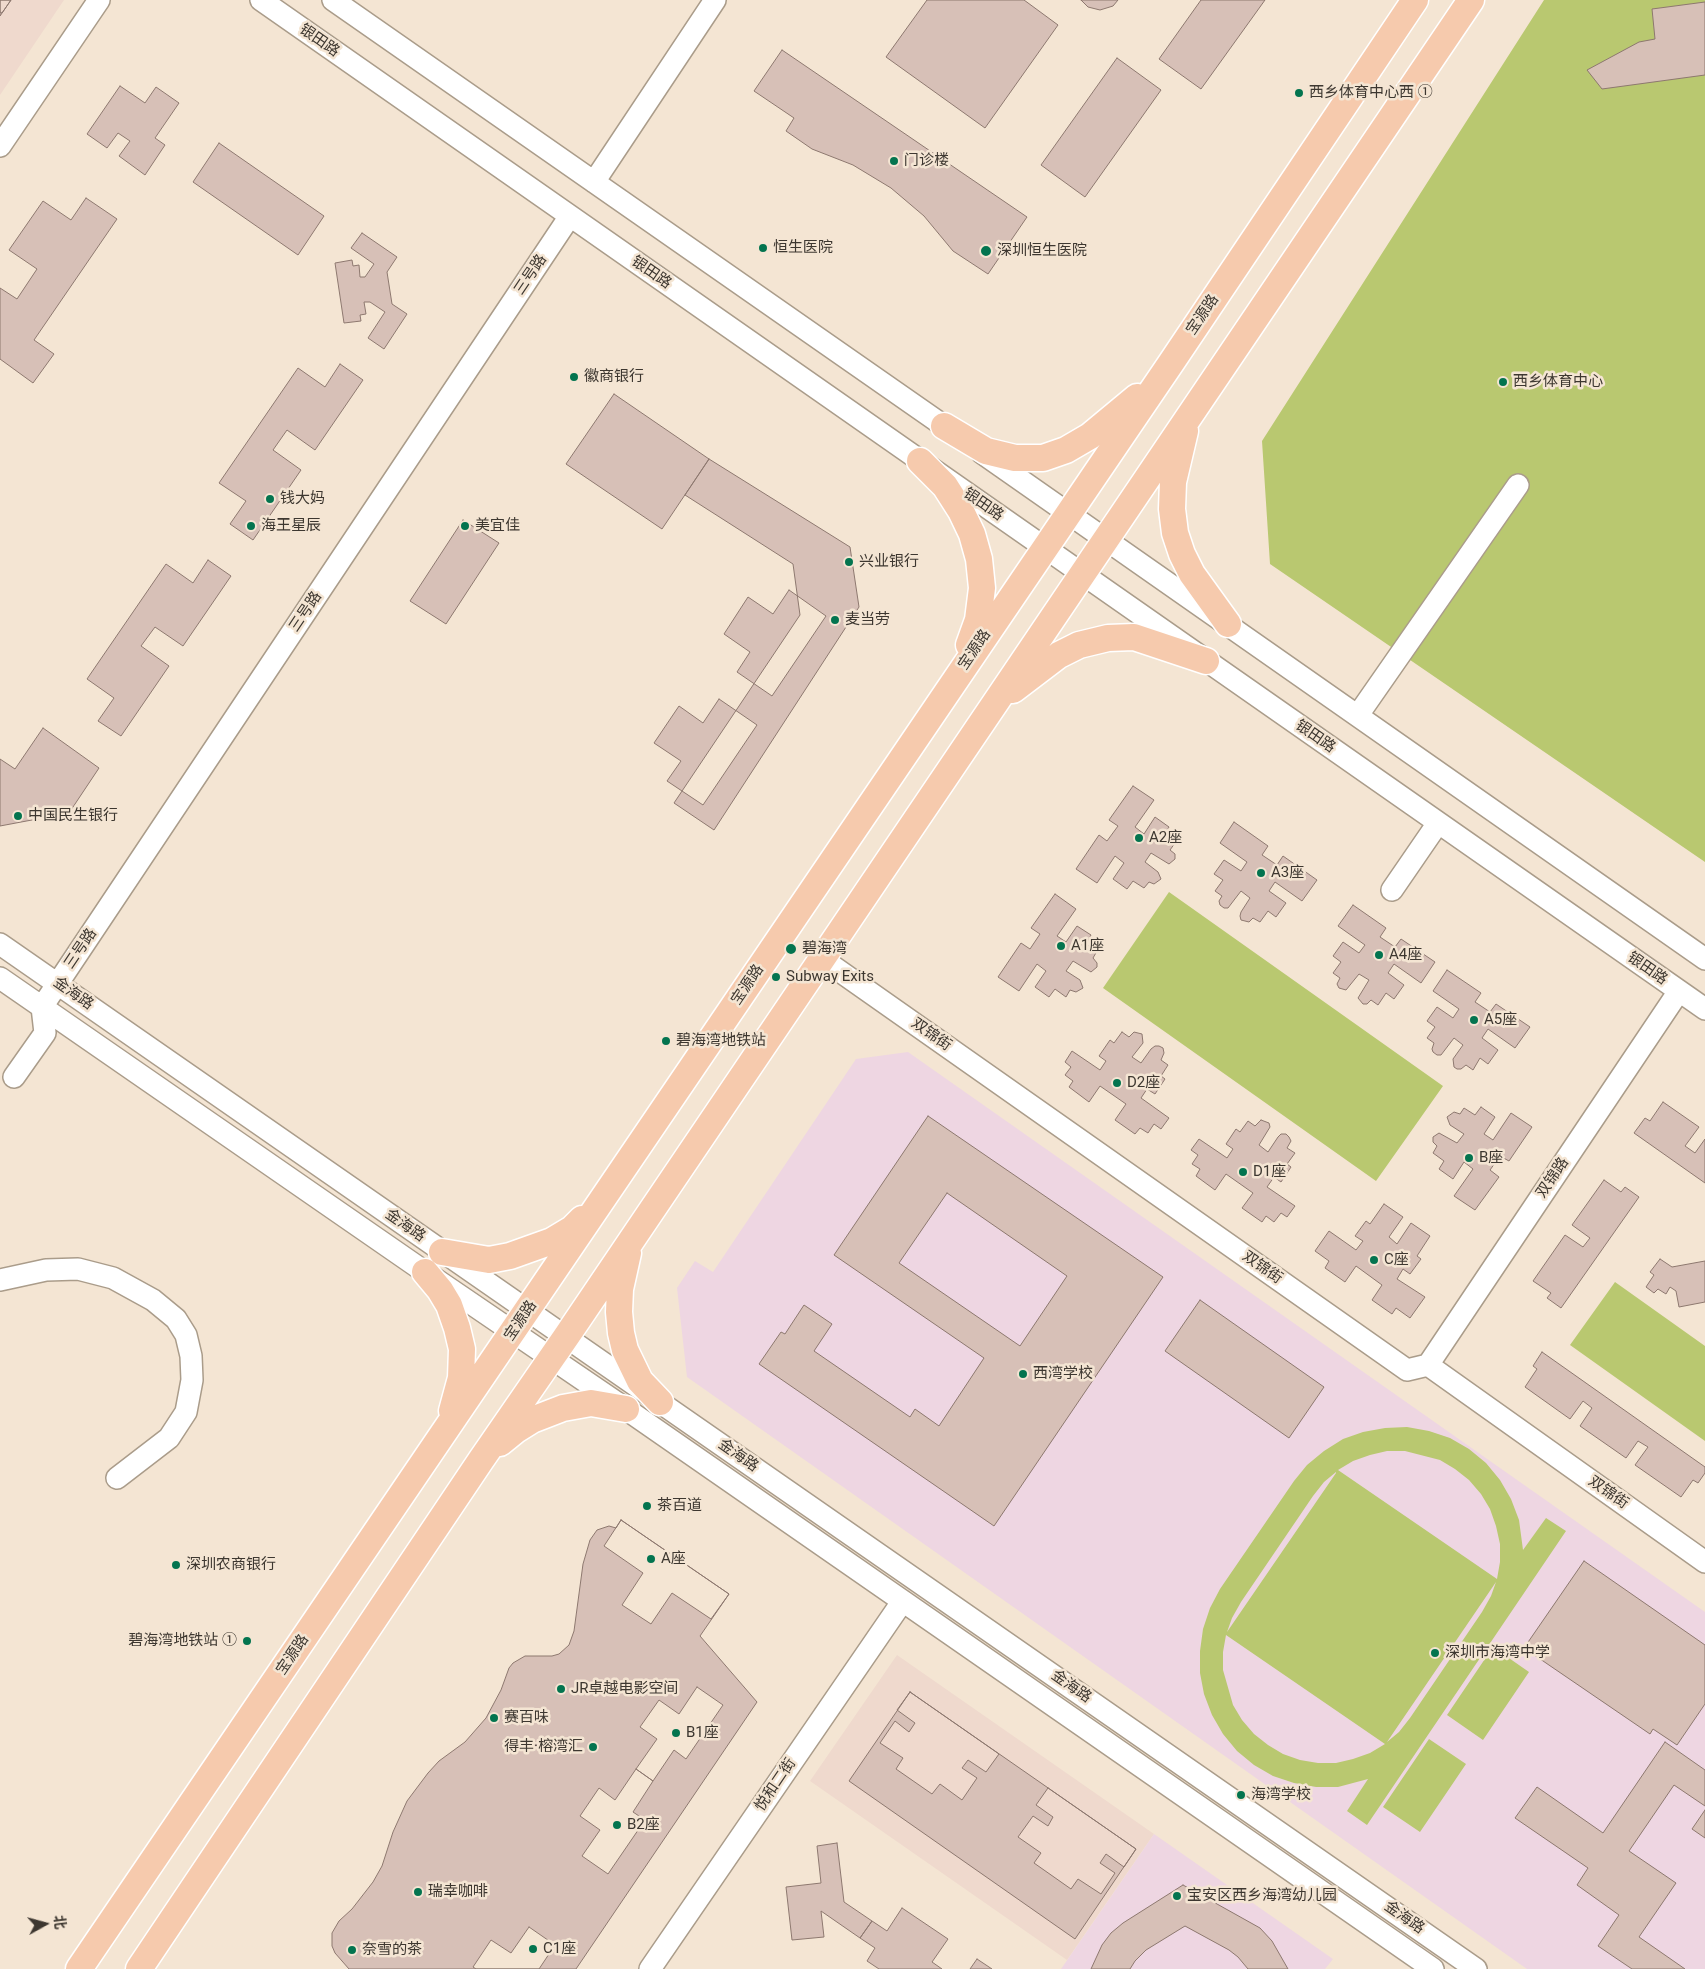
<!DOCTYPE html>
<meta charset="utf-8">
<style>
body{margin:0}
#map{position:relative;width:1705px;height:1969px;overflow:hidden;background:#f4e5d3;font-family:Roboto,"Noto Sans SC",sans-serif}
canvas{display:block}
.north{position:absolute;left:20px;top:1899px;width:50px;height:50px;-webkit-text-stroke:4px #f4e5d3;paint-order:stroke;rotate:83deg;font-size:14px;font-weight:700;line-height:20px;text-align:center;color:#3d3730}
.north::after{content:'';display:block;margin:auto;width:18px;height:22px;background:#3d3730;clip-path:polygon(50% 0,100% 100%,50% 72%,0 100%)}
</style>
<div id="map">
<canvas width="1705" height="1969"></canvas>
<div class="north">北</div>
</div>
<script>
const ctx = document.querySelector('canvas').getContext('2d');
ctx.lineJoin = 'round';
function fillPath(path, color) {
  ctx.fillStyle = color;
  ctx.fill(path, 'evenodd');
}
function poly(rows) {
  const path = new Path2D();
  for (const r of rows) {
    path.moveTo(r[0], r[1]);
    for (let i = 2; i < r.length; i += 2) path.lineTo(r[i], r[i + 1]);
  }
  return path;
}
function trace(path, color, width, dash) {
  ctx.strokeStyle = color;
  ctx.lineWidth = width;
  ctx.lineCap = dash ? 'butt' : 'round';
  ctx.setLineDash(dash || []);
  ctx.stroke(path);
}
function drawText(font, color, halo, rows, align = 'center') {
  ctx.font = font + ' Roboto,"Noto Sans SC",sans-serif';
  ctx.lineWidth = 5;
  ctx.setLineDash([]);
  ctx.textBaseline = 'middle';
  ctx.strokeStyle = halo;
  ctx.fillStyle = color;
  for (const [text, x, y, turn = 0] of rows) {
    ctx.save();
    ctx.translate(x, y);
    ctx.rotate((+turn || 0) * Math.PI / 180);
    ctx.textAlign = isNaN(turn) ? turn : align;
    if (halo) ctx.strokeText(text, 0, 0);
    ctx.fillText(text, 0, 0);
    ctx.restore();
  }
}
const commercial = poly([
 [0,0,64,0,0,95],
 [897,1655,1154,1834,1067,1960,810,1781]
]);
const education = poly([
 [908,1052,1705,1612,1705,1969,1527,1969,687,1377,677,1288,695,1261,713,1272,856,1059],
 [1154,1834,1333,1959,1325,1969,1061,1969]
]);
const green = poly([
 [1544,0,1705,0,1705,862,1270,564,1262,441],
 [1169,892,1443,1086,1376,1181,1103,988],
 [1615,1282,1705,1346,1705,1441,1570,1345],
 [1407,1427,1429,1431,1450,1438,1469,1449,1486,1463,1500,1480,1511,1499,1519,1520,1523,1550,1546,1518,1566,1531,1367,1825,1347,1811,1368,1779,1338,1787,1316,1787,1294,1783,1273,1776,1254,1765,1237,1751,1223,1734,1212,1715,1204,1694,1200,1673,1200,1651,1203,1629,1210,1608,1220,1589,1294,1481,1307,1465,1324,1451,1343,1439,1363,1432,1385,1428],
 [1387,1451,1405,1451,1440,1460,1455,1469,1469,1480,1481,1494,1490,1509,1496,1526,1500,1544,1500,1562,1497,1579,1338,1470,1353,1461,1370,1455],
 [1336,1472,1336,1473,1227,1632,1232,1618,1241,1602,1313,1496,1324,1482],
 [1496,1582,1491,1596,1482,1612,1410,1718,1399,1732,1387,1742],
 [1226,1635,1385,1744,1370,1753,1353,1759,1336,1763,1318,1763,1300,1760,1283,1754,1268,1745,1254,1734,1242,1720,1233,1705,1223,1670,1223,1652],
 [1493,1647,1529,1672,1483,1740,1447,1715],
 [1429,1739,1466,1764,1420,1832,1383,1807]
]);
const building = poly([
 [0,0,11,0,0,16,0,0],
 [0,0,11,0,2,13,0,12,0,0],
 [927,0,1024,0,1058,25,985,128,886,57,927,0],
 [1081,0,1118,0,1113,6,1100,10,1088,7,1081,0],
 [1201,0,1265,0,1201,89,1159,59,1201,0],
 [1705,2,1705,75,1602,89,1587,70,1639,42,1655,39,1652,9,1705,2],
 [782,50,1027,217,988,274,953,251,924,216,891,188,853,165,812,149,786,131,794,118,754,91,782,50],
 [1117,58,1161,90,1085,197,1041,165,1117,58],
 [120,86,145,103,156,87,179,103,155,138,165,145,145,175,119,156,130,141,118,133,107,148,87,134,120,86],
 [219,143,324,216,298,255,193,182,219,143],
 [86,198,117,219,34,340,54,354,33,383,0,359,0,288,17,299,37,269,9,250,43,201,71,220,86,198],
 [362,233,397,257,387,272,392,304,407,314,384,349,368,338,385,312,370,302,364,302,366,314,360,315,361,321,344,323,335,263,352,260,353,266,359,265,360,277,365,277,374,264,351,248,362,233],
 [340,364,363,380,315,450,287,430,273,450,301,470,253,540,230,524,246,501,219,483,298,368,325,387,340,364],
 [614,394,709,459,662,529,566,464,614,394],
 [709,459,850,547,859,607,714,830,674,803,800,615,793,564,685,495,709,459],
 [463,520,499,543,446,624,410,601,463,520],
 [208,560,231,576,183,646,155,627,141,646,169,666,121,736,98,721,114,698,87,679,166,564,193,583,208,560],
 [789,590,826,616,772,696,737,672,750,652,724,634,748,597,773,614,789,590],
 [719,699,757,725,703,805,667,781,681,761,654,743,679,706,703,723,719,699],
 [43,728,99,768,69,813,0,826,0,759,15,769,43,728],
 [1133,786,1154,800,1135,827,1144,834,1155,817,1169,827,1164,835,1175,843,1170,850,1175,854,1175,859,1169,864,1151,853,1145,862,1158,872,1161,879,1154,884,1149,882,1144,888,1133,881,1127,889,1113,879,1124,863,1115,856,1097,883,1076,869,1099,835,1107,841,1118,826,1109,820,1133,786],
 [1234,822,1268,846,1262,855,1277,865,1283,856,1317,880,1302,901,1275,882,1269,891,1286,903,1276,917,1268,911,1260,922,1253,918,1249,922,1241,920,1240,916,1241,912,1250,898,1241,891,1228,908,1224,908,1220,905,1219,901,1222,896,1215,891,1223,880,1214,874,1224,860,1241,871,1247,862,1220,843,1234,822],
 [1055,894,1076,909,1057,936,1066,942,1077,926,1091,935,1086,944,1097,951,1093,958,1097,963,1097,967,1091,972,1073,961,1066,971,1080,980,1083,988,1076,992,1070,990,1066,997,1055,989,1049,997,1035,987,1046,971,1037,964,1019,991,998,977,1021,943,1030,949,1040,934,1031,928,1055,894],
 [1353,905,1386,928,1380,937,1395,947,1401,939,1435,962,1421,983,1394,964,1388,973,1404,985,1394,999,1386,993,1378,1005,1371,1000,1367,1004,1363,1004,1358,998,1369,980,1359,974,1346,990,1339,988,1337,984,1340,978,1333,973,1341,962,1333,956,1343,942,1359,953,1365,945,1338,926,1353,905],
 [1447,970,1481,993,1475,1002,1490,1012,1496,1004,1530,1027,1515,1048,1488,1029,1482,1038,1498,1050,1488,1064,1480,1058,1473,1070,1466,1065,1461,1069,1457,1069,1454,1067,1453,1059,1463,1045,1454,1038,1441,1055,1437,1055,1433,1052,1432,1049,1434,1043,1427,1038,1435,1027,1427,1021,1437,1007,1453,1018,1459,1009,1433,991,1447,970],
 [1122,1032,1129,1037,1134,1032,1142,1034,1143,1043,1132,1057,1141,1063,1151,1049,1155,1046,1159,1046,1163,1048,1164,1053,1161,1060,1168,1065,1161,1076,1165,1079,1155,1094,1147,1089,1141,1098,1169,1118,1161,1129,1154,1124,1148,1133,1140,1128,1135,1134,1115,1120,1126,1104,1100,1086,1089,1102,1069,1087,1073,1081,1065,1075,1071,1067,1065,1062,1072,1051,1100,1070,1106,1061,1099,1056,1110,1040,1114,1043,1122,1032],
 [1663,1102,1699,1127,1685,1146,1695,1153,1705,1139,1705,1183,1634,1133,1645,1118,1650,1121,1663,1102],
 [1481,1107,1495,1117,1484,1134,1493,1140,1511,1113,1532,1127,1509,1161,1500,1156,1490,1170,1499,1177,1475,1210,1454,1196,1473,1169,1464,1162,1453,1179,1439,1169,1444,1161,1433,1153,1437,1146,1433,1142,1433,1137,1439,1133,1457,1143,1464,1134,1450,1125,1447,1117,1454,1112,1460,1114,1464,1108,1475,1115,1481,1107],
 [928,1116,1163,1277,994,1526,759,1364,781,1332,785,1334,804,1305,832,1324,814,1351,910,1417,915,1409,939,1426,984,1358,834,1255,928,1116],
 [947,1193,1067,1276,1020,1346,899,1263,947,1193],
 [1261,1120,1269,1123,1270,1127,1259,1145,1268,1152,1278,1137,1281,1134,1286,1134,1289,1137,1291,1141,1287,1148,1295,1153,1287,1164,1291,1167,1281,1182,1274,1177,1267,1187,1295,1206,1287,1217,1281,1213,1274,1222,1266,1216,1262,1222,1242,1208,1253,1193,1226,1174,1215,1190,1196,1176,1200,1169,1192,1164,1198,1155,1191,1150,1199,1139,1227,1158,1233,1149,1226,1144,1236,1129,1240,1132,1248,1121,1255,1126,1261,1120],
 [1604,1180,1621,1192,1625,1187,1639,1197,1561,1308,1547,1298,1551,1293,1533,1281,1565,1235,1583,1247,1590,1238,1572,1225,1604,1180],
 [1384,1204,1403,1217,1389,1237,1397,1244,1411,1223,1430,1236,1417,1256,1421,1259,1410,1274,1403,1269,1397,1279,1425,1297,1410,1318,1396,1308,1392,1314,1372,1300,1382,1285,1356,1266,1345,1282,1325,1268,1329,1261,1315,1251,1329,1231,1356,1250,1363,1241,1355,1236,1366,1221,1370,1224,1384,1204],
 [1660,1259,1672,1267,1705,1261,1705,1302,1679,1307,1676,1291,1670,1287,1666,1294,1658,1289,1654,1293,1646,1287,1654,1275,1650,1272,1660,1259],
 [1200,1300,1324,1387,1289,1438,1165,1351,1200,1300],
 [1542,1352,1705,1467,1705,1473,1698,1483,1693,1480,1681,1497,1635,1465,1648,1447,1638,1441,1626,1458,1580,1426,1592,1408,1583,1401,1570,1419,1525,1387,1537,1369,1533,1366,1542,1352],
 [621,1520,729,1594,711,1619,672,1593,651,1624,622,1605,643,1573,604,1546,621,1520],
 [621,1520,729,1594,700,1636,757,1702,576,1969,349,1969,335,1953,332,1946,332,1933,339,1921,352,1909,373,1882,382,1866,393,1832,407,1801,428,1773,439,1761,465,1742,486,1718,501,1690,509,1668,513,1663,525,1656,552,1656,559,1654,569,1645,574,1631,583,1564,590,1540,597,1530,609,1526,616,1528,621,1520],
 [1584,1561,1705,1645,1705,1704,1677,1745,1653,1729,1650,1734,1524,1648,1584,1561],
 [697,1687,723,1705,686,1759,674,1750,653,1781,636,1769,657,1739,640,1727,659,1700,679,1714,697,1687],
 [910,1692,1136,1849,1075,1939,849,1781,910,1692],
 [910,1692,999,1754,986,1772,968,1760,962,1768,977,1778,962,1800,940,1784,932,1794,896,1769,903,1758,880,1743,895,1721,909,1732,915,1723,897,1710,910,1692],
 [1665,1742,1705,1770,1705,1806,1674,1785,1629,1851,1676,1883,1639,1937,1685,1969,1632,1969,1598,1946,1619,1915,1577,1885,1588,1868,1515,1818,1537,1787,1603,1833,1665,1742],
 [636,1769,653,1781,633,1812,645,1820,608,1874,582,1856,600,1830,580,1816,599,1788,615,1800,636,1769],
 [1048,1788,1136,1849,1124,1867,1106,1854,1100,1863,1115,1873,1101,1894,1078,1879,1071,1889,1034,1863,1041,1853,1018,1837,1033,1816,1048,1826,1053,1817,1036,1805,1048,1788],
 [1705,1810,1705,1838,1692,1829,1705,1810],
 [837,1843,844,1902,872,1921,860,1938,821,1911,824,1937,792,1940,786,1887,821,1883,817,1846,837,1843],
 [1183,1885,1260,1928,1272,1941,1288,1969,1248,1969,1238,1957,1229,1950,1185,1926,1146,1950,1135,1961,1130,1969,1091,1969,1102,1945,1111,1933,1123,1923,1183,1885],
 [902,1908,948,1939,932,1962,942,1969,879,1969,867,1961,875,1948,860,1938,872,1921,887,1931,902,1908],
 [529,1927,555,1945,539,1969,476,1969,473,1967,491,1940,511,1953,529,1927],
 [977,1959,992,1969,970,1969,977,1959]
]);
const minor = poly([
 [261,0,1705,1009],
 [333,0,957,435],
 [0,146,99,0],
 [594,182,715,0],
 [982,453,1705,959],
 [1358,715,1518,485],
 [1392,890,1438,823],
 [0,944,1476,1969],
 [821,958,1407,1370,1428,1365,1705,1562],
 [0,978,425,1272,626,1409,1433,1969],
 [14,1077,45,1033,42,1007,570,216],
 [0,1280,46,1270,78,1269,113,1278,153,1300,176,1319,186,1335,191,1356,192,1380,186,1412,169,1438,117,1478],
 [1428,1365,1679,991],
 [650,1969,902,1602]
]);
const major = poly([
 [944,426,986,451,1015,458,1043,458,1066,450,1090,436,1137,397],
 [1185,431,1173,482,1172,509,1175,533,1182,554,1192,574,1228,624],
 [920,461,945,486,961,511,972,534,979,559,982,588,978,620,969,645],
 [1013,690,1059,655,1079,645,1108,638,1134,637,1206,661],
 [442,1252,489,1260,510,1256,552,1241,572,1229,582,1219],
 [628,1253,620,1289,619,1312,621,1333,625,1350,640,1381,660,1402],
 [425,1272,440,1290,449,1305,457,1328,462,1349,461,1378,452,1411],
 [500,1443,516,1430,532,1420,563,1408,591,1403,626,1409],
 [79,1969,1171,363,1415,0],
 [139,1969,481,1460,566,1337,1471,0]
]);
const markers = [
 [1299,93,5,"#03744f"],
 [894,161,5,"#03744f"],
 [763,248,5,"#03744f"],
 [986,251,6,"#03744f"],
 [574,377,5,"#03744f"],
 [1503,382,5,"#03744f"],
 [270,499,5,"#03744f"],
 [251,526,5,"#03744f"],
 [465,526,5,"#03744f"],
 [849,562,5,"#03744f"],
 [835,620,5,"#03744f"],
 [18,816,5,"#03744f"],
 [1139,838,5,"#03744f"],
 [1261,873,5,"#03744f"],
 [1061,946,5,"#03744f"],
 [791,949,6,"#03744f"],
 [1379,955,5,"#03744f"],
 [776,977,5,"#03744f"],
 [1474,1020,5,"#03744f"],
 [666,1041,5,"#03744f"],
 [1117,1083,5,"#03744f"],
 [1469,1158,5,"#03744f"],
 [1243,1172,5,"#03744f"],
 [1374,1260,5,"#03744f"],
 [1023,1374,5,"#03744f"],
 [647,1506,5,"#03744f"],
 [651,1559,5,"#03744f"],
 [176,1565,5,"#03744f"],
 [247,1641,5,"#03744f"],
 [1435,1653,5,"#03744f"],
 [561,1689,5,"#03744f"],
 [494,1718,5,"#03744f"],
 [676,1733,5,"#03744f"],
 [593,1747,5,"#03744f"],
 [1241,1795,5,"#03744f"],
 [617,1825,5,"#03744f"],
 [418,1892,5,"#03744f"],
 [1177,1896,5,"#03744f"],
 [533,1949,5,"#03744f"],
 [352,1950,5,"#03744f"]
];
const streetNames = [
 ["银田路",319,41,35],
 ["银田路",651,273,35],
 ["三号路",531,275,-56],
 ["宝源路",1203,315,-56],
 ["银田路",983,505,35],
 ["三号路",306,612,-56],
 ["宝源路",975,650,-56],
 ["银田路",1315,737,35],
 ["三号路",81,949,-56],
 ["银田路",1647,969,35],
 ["宝源路",748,985,-56],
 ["金海路",73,994,35],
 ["双锦街",931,1035,35],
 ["双锦路",1553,1178,-56],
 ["金海路",405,1226,35],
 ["双锦街",1262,1268,35],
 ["宝源路",521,1321,-56],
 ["金海路",738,1456,35],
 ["双锦街",1608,1493,35],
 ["宝源路",293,1655,-56],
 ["金海路",1071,1687,35],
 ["悦和二街",776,1785,-56],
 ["金海路",1404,1918,35]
];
const poiNames = [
 ["西乡体育中心西 ①",1309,93],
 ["门诊楼",904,161],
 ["恒生医院",773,248],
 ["深圳恒生医院",997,251],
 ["徽商银行",584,377],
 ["西乡体育中心",1513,382],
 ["钱大妈",280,499],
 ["海王星辰",261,526],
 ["美宜佳",475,526],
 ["兴业银行",859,562],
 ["麦当劳",845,620],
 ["中国民生银行",28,816],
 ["A2座",1149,838],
 ["A3座",1271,873],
 ["A1座",1071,946],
 ["碧海湾",802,949],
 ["A4座",1389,955],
 ["Subway Exits",786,977],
 ["A5座",1484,1020],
 ["碧海湾地铁站",676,1041],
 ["D2座",1127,1083],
 ["B座",1479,1158],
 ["D1座",1253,1172],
 ["C座",1384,1260],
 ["西湾学校",1033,1374],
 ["茶百道",657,1506],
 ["A座",661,1559],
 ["深圳农商银行",186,1565],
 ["碧海湾地铁站 ①",237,1641,"right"],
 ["深圳市海湾中学",1445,1653],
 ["JR卓越电影空间",571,1689],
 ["赛百味",504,1718],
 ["B1座",686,1733],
 ["得丰·榕湾汇",583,1747,"right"],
 ["海湾学校",1251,1795],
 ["B2座",627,1825],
 ["瑞幸咖啡",428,1892],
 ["宝安区西乡海湾幼儿园",1187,1896],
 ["C1座",543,1949],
 ["奈雪的茶",362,1950]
];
fillPath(commercial, '#efd9cd');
fillPath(education, '#eed6e2');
fillPath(green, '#b9c870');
fillPath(building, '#d7c0b7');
trace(building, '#8d786f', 1);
trace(minor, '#aa9c8a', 24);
trace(major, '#fff', 29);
trace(minor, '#fff', 21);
trace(major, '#f6caad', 26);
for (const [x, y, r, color] of markers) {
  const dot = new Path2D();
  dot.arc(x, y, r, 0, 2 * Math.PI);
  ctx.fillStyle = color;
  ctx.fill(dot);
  trace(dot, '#f4e5d3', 2);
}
drawText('15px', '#3d3730', '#f4e5d3', streetNames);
drawText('15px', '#3d3730', '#f4e5d3', poiNames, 'left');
</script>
